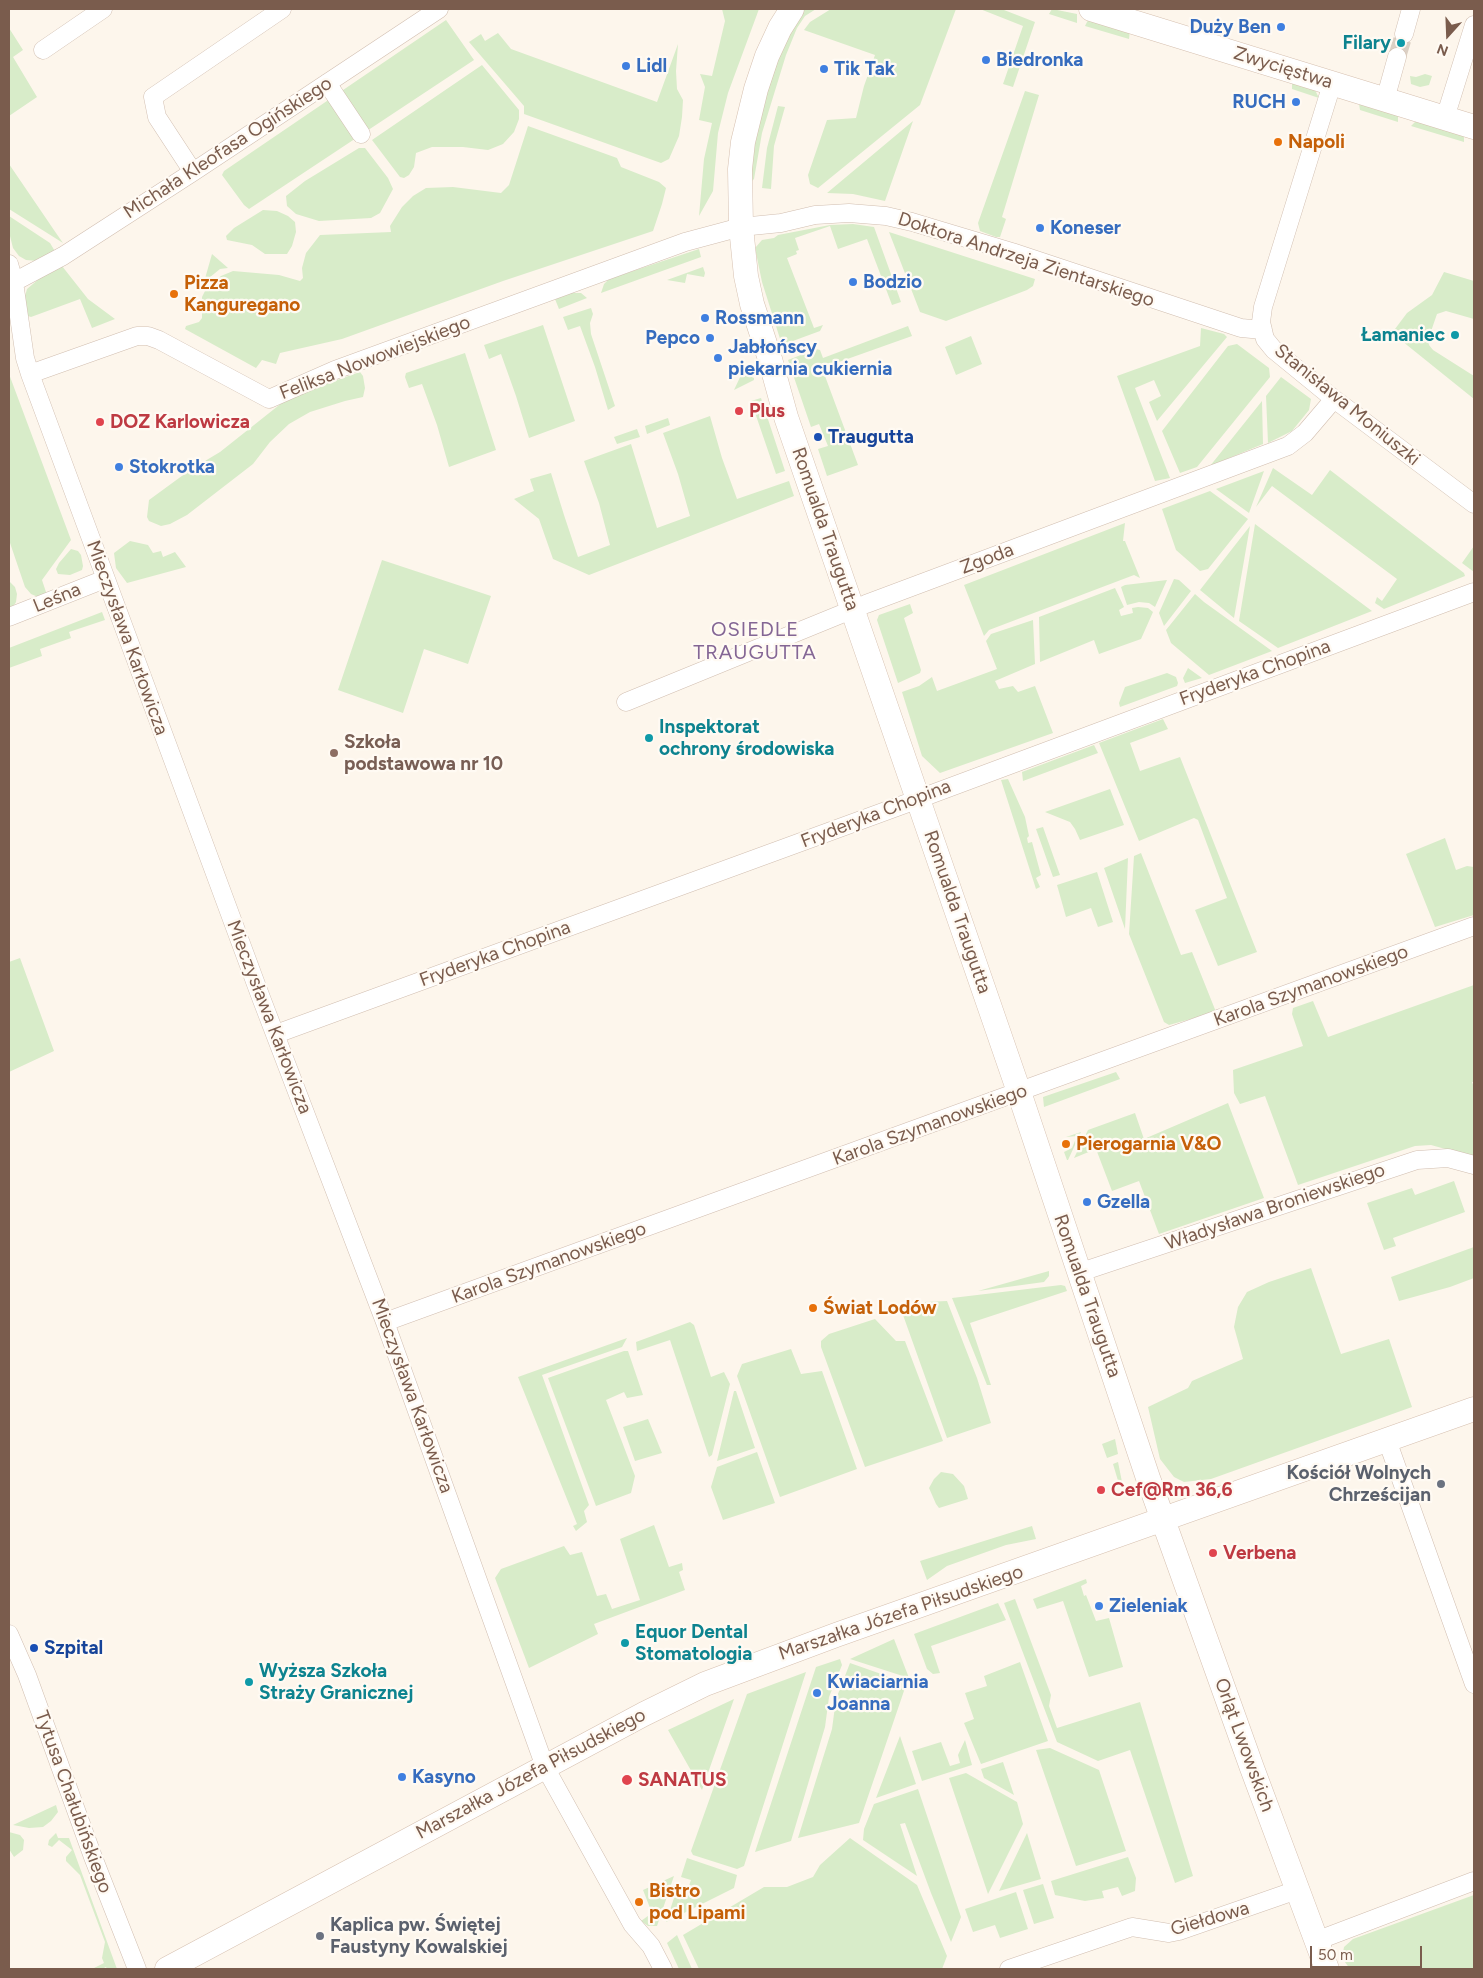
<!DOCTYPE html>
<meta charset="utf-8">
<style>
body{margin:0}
#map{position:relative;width:1483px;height:1978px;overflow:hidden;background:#fdf6ec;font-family:Figtree,sans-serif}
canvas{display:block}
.frame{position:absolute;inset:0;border:10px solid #7a5c4d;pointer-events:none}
.north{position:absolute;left:1423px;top:10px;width:50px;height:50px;-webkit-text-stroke:4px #fffaf3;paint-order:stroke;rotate:200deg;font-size:14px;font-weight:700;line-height:20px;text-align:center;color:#7a5c4d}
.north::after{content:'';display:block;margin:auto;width:18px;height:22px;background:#7a5c4d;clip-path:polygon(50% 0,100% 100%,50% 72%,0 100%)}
.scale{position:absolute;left:1310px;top:1946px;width:112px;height:22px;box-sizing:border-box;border:2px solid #7a5c4d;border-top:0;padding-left:6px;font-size:15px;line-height:18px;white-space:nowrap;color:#7a5c4d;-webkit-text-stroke:4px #fffaf3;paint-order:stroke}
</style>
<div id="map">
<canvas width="1483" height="1978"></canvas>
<div class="frame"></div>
<div class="north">N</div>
<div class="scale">50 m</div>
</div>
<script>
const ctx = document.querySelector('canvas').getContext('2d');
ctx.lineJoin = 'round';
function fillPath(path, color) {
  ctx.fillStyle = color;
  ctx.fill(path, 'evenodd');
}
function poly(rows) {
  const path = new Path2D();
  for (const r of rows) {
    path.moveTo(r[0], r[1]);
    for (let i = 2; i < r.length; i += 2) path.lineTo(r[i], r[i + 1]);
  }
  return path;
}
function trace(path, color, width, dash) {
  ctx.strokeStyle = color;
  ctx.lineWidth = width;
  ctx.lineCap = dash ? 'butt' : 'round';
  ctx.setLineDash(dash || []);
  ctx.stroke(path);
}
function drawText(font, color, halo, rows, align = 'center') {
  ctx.font = font + ' Figtree,sans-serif';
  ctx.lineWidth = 4.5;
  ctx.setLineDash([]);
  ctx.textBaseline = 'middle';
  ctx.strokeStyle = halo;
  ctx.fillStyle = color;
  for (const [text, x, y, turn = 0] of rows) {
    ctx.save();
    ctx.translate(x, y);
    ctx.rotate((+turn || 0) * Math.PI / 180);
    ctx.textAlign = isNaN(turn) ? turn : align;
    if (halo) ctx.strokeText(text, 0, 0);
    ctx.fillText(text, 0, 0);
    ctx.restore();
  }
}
const green = poly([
 [722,9,759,9,728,93,718,133,713,191,699,216,704,159,712,123,699,120,705,87,700,74,712,76,725,21],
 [801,9,816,9,805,16,797,28,786,55,762,133,754,179,749,184,751,137,774,57],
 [831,9,956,9,920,105,818,188,810,184,808,175,827,120,856,118,864,86,875,55,804,30,810,22],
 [980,9,1004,10,1035,22,1013,87,1003,84,1023,26],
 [1052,9,1077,14,1077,23,1049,14],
 [1089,18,1130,30,1129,39,1085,26],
 [446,20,474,60,249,209,244,205,222,175,224,171],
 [9,28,23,50,13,57,37,97,9,116],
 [498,33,511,49,657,102,678,44,676,71,677,89,683,100,682,117,679,136,669,159,661,163,524,114,524,106,469,42,481,34,485,41],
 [482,65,519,110,519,119,514,132,503,144,488,150,463,147,432,147,416,153,414,167,409,175,404,178,400,177,372,140],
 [1425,74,1432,76,1429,85,1420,87,1411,84,1410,76,1416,77],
 [1292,83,1314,88,1319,98,1292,89],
 [1025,91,1039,95,1002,217,1006,219,1000,237,996,237,980,231,978,223],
 [1359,104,1398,115,1398,122,1360,110],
 [778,106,785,107,774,146,771,189,762,188,767,148],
 [913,121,885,201,853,194,827,193],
 [1416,121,1464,133,1464,142,1411,126],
 [528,126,617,158,621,167,659,182,666,188,662,204,653,231,503,281,342,339,280,353,276,364,262,360,256,368,185,329,186,326,199,322,202,318,202,297,206,289,221,276,233,271,279,275,300,281,303,278,302,268,306,253,320,235,391,232,390,226,402,207,413,196,426,188,453,187,501,193,509,185],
 [359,148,365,148,388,178,393,189,380,213,371,218,319,221,296,214,287,206,286,196,305,181],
 [9,164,56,233,63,243,9,209],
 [263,210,277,211,288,216,295,222,296,232,292,246,287,254,265,254,252,245,227,240,226,236,234,228],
 [9,216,50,243,56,253,38,261,26,260,19,256,13,248,9,232],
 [853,224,874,227,901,302,892,305,867,239,838,249,830,226,795,238,799,250,796,251,797,254,787,258,814,328,823,325,820,331,782,345,762,282,755,248,762,240,774,238,778,235,830,225],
 [889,232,1035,279,1033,286,1027,290,946,321,920,312],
 [699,249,701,257,601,293,604,284,609,279],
 [212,254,228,268,220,269,204,282],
 [62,266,88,299,115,319,92,328,80,299,31,317,25,315,23,303,27,289,40,278],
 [703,267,705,273,704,277,687,274,685,283,667,280],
 [1444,272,1474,281,1474,319,1446,311,1437,314,1428,340,1429,345,1433,350,1474,376,1474,399,1392,333,1407,313,1432,295],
 [570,293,581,293,587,298,559,309,555,299],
 [591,308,593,314,590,323,591,334,615,406,608,410,595,367,580,326,568,330,563,317],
 [543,325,575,421,529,438,516,396,501,354,489,359,484,345],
 [908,326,912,336,822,368,858,465,827,476,818,449,828,446,819,424,811,427,788,360,816,349,820,350,823,358],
 [1201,328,1224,334,1227,337,1157,421,1149,402,1161,396,1154,380,1135,388,1170,478,1155,481,1117,376,1200,346],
 [971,336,982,364,956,375,945,347],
 [1237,344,1269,368,1270,377,1197,467,1180,473,1162,431,1228,346],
 [465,353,496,450,449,467,437,425,422,384,409,388,405,377,406,373],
 [360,372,363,376,365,388,363,397,345,401,310,412,289,424,270,442,253,464,187,515,170,524,161,526,149,521,147,517,149,500,190,470,220,452,283,402,305,391],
 [742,373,754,378,754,380,734,390],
 [9,374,71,540,42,580,47,595,38,597,31,594,25,587,9,540],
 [1281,377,1311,399,1309,410,1292,431,1268,443,1266,396],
 [761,398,785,471,776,474,751,401],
 [1262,401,1263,444,1210,466],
 [710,416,722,458,737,499,789,481,794,496,589,575,553,559,539,519,514,499,534,491,530,479,551,473,564,515,578,557,610,545,599,503,584,461,631,444,657,528,690,516,678,474,663,433],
 [668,418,670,425,647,434,645,426],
 [637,429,640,437,617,444,614,437],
 [1273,468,1312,495,1330,470,1464,573,1465,576,1384,609,1375,603,1377,597,1382,601,1397,579,1272,486,1256,507],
 [1264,471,1249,513,1216,489],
 [1210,491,1248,519,1208,569,1200,571,1176,550,1162,509],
 [1125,523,1123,541,1125,541,1140,578,1134,575,989,630,984,636,964,585],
 [1255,524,1372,611,1278,648,1239,621],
 [1250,526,1234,618,1200,590],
 [130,541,148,545,153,553,161,551,163,557,175,552,186,567,127,583,116,568,114,553],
 [1474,546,1474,572,1462,563],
 [71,549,78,551,81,555,83,566,82,570,70,575,58,574,56,569,59,563],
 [382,560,491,596,468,664,424,649,403,713,338,690],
 [1174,579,1179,580,1191,591,1164,626,1159,613],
 [1167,580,1155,607,1149,603,1139,602,1127,605,1121,587,1125,585],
 [9,581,15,587,17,594,16,602,13,607,9,608],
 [1115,588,1124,607,1119,610,1121,616,1133,613,1132,608,1138,607,1148,608,1153,612,1141,639,1099,654,1094,640,1040,662,1039,617],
 [1195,594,1204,602,1272,651,1209,675,1171,643,1166,630],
 [910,604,913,613,904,618,921,670,920,673,898,683,877,620,879,615],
 [102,612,105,620,69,632,71,638,40,649,42,656,9,668,9,648],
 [1033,620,1035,664,995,681,999,689,1013,686,1018,692,1035,686,1053,733,940,773,922,756,902,692,919,686,932,677,937,691,997,669,986,641,991,634],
 [1188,668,1202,678,1185,683,1183,678],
 [1167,673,1176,677,1178,683,1177,686,1120,707,1119,703,1125,687],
 [1163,719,1168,729,1130,743,1140,771,1180,757,1257,952,1218,966,1195,910,1227,898,1198,820,1194,818,1139,841,1099,743],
 [1094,745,1098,753,1023,781,1022,772],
 [1008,779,1025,817,1029,836,1027,838,1028,843,1032,842,1041,875,1036,878,1040,887,1036,889,1001,780],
 [1110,789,1124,825,1080,840,1075,829,1070,822,1045,812],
 [1043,827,1060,875,1053,877,1036,829],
 [1445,838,1456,870,1467,866,1474,867,1474,915,1435,927,1406,854],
 [1141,853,1181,955,1192,952,1216,1012,1169,1025,1164,1022,1129,934,1134,856],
 [1128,858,1125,929,1104,868],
 [1097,872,1113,922,1098,927,1091,908,1066,917,1057,885],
 [20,958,54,1051,9,1072,9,962],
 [1474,985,1474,1082,1472,1082,1474,1087,1474,1157,1431,1145,1415,1146,1298,1185,1265,1096,1240,1104,1234,1093,1233,1070,1303,1046,1292,1014,1293,1008,1313,1001,1328,1037],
 [1116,1072,1120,1079,1044,1107,1043,1097],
 [1228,1103,1264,1198,1159,1234,1139,1181,1112,1191,1096,1149,1074,1158,1088,1130,1135,1113,1144,1139],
 [1081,1132,1068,1160,1067,1160,1064,1152,1072,1148,1077,1136,1066,1137],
 [1454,1181,1465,1212,1393,1238,1396,1246,1384,1250,1367,1203,1412,1188,1415,1195],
 [1474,1247,1474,1278,1450,1287,1399,1301,1391,1277],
 [1311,1268,1341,1354,1389,1339,1412,1407,1211,1479,1184,1482,1174,1477,1160,1459,1148,1407,1188,1388,1192,1381,1243,1359,1234,1327,1238,1307,1247,1292,1269,1282],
 [1049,1271,1049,1276,1044,1282,978,1291],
 [1061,1285,1065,1286,1067,1291,970,1323,991,1385,987,1385,952,1298],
 [947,1301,977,1378,991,1423,947,1438,903,1315,907,1308,924,1302],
 [875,1319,896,1341,905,1341,943,1441,865,1467,821,1347,821,1341,829,1334],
 [690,1322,694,1325,711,1377,724,1372,730,1384,712,1455,709,1457,670,1340,637,1351,636,1342],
 [627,1338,622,1347,542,1375,589,1505,584,1511,587,1522,576,1531,573,1526,577,1524,518,1377],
 [791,1349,801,1374,822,1371,857,1469,780,1497,737,1376,742,1364],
 [624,1351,628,1351,643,1395,627,1398,624,1392,606,1400,635,1476,631,1493,596,1506,548,1378],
 [734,1391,736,1391,755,1448,717,1461],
 [648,1419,662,1453,635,1461,623,1427],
 [1115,1439,1118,1454,1107,1458,1102,1444],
 [757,1452,775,1503,723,1520,711,1487,717,1467],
 [1118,1462,1122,1482,1119,1484,1113,1464],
 [941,1472,953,1474,964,1486,968,1499,939,1508,936,1504,929,1488,934,1479],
 [654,1525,669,1567,682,1563,683,1570,679,1572,685,1590,594,1624,598,1634,529,1668,495,1578,501,1569,564,1546,570,1555,582,1552,597,1596,606,1594,612,1609,640,1600,620,1539],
 [1032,1526,1036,1539,1006,1545,947,1566,927,1580,920,1561],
 [1086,1579,1087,1583,1081,1586,1084,1596,1086,1595,1096,1621,1109,1618,1123,1667,1089,1677,1063,1601,1037,1609,1033,1599],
 [1015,1599,1051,1695,1049,1706,1057,1728,1140,1702,1193,1876,1175,1883,1130,1750,1098,1761,1057,1742,1004,1603],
 [998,1603,1006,1620,931,1646,940,1673,933,1674,927,1669,914,1634],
 [894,1639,909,1678,850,1659],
 [840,1659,842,1665,829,1697,825,1727,791,1841,755,1852,816,1667],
 [1020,1662,1048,1741,981,1764,964,1723,974,1719,965,1693,987,1686,984,1676],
 [850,1663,901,1681,906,1685,859,1823,798,1838,832,1729,836,1699],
 [806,1672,744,1866,737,1869,693,1855,691,1851,747,1694],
 [734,1699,702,1790,668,1730],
 [900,1736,916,1784,876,1798],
 [965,1740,972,1765,922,1781,912,1751,941,1742,950,1766,960,1763,958,1755],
 [1050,1748,1099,1770,1126,1851,1076,1866,1036,1750],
 [1003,1762,1014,1795,984,1778,981,1769],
 [966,1773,1017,1802,1023,1824,988,1894,949,1778],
 [918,1789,961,1917,951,1942,931,1893,905,1823,900,1824,917,1876,863,1840,864,1829,874,1804],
 [56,1805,58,1812,51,1821,43,1827,29,1828,13,1825],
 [9,1832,20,1835,24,1840,23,1850,14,1857,9,1849],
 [56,1833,58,1838,69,1838,117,1969,107,1969,106,1967,102,1969,92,1969,104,1963,102,1958,105,1942,80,1875,66,1861,66,1857,72,1850,59,1840,52,1847,48,1845,49,1840],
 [1027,1833,1041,1879,999,1891],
 [850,1838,917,1885,947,1956,942,1969,699,1969,683,1935,764,1887,787,1887,813,1877,820,1865],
 [1128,1857,1136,1878,1135,1891,1122,1896,1118,1887,1102,1891,1104,1898,1085,1901,1055,1895,1051,1881],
 [687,1858,737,1875,734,1888,666,1922,675,1895,685,1897,691,1880,681,1877],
 [674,1876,657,1926,648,1926,641,1921,652,1913,643,1890],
 [1043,1884,1054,1918,1034,1924,1023,1890],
 [1016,1892,1028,1929,1000,1938,995,1925,973,1932,965,1909],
 [1474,1895,1474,1969,1350,1969,1342,1958,1344,1947,1353,1939],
 [677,1935,692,1969,679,1969,667,1943]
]);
const streetTunnel = poly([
 [1397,57,1404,34]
]);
const street = poly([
 [1404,34,1411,9],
 [43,50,103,9],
 [327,83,361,134],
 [1332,84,1263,307,1261,322,1265,339,1274,350,1334,399,1474,504],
 [1385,100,1397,57],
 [1445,118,1474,25],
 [193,172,157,117,153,97,282,9],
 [9,264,14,282,25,358,30,374,260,995,385,1322,545,1767,632,1924,651,1946,663,1969],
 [14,282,63,256,193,172,439,9],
 [30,374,137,336,148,336,159,340,269,399,335,370,685,242,741,227,781,223,815,215,849,213,886,216,912,222,1012,252,1241,328,1263,330],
 [9,617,105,579],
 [626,702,866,604,1288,446,1305,433,1334,399],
 [276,1034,905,804,1474,592],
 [1078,1273,1417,1160,1448,1158,1474,1165],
 [385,1322,1474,926],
 [1387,1440,1474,1684],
 [9,1634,27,1675,93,1857,137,1969],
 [1316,1941,1474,1881],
 [1009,1969,1132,1927,1169,1933,1179,1931,1297,1890]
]);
const secondary = poly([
 [792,9,780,28,767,56,756,89,743,142,740,169,741,227,746,276,752,304,770,359,786,417,1017,1086,1148,1478,1252,1768,1327,1969],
 [1091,9,1474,127],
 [167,1969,644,1714,705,1684,836,1635,1474,1409]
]);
const markers = [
 [1281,27,5,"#3f7fe0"],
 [1401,43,5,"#0f9aa8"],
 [986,60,5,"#3f7fe0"],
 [626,66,5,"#3f7fe0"],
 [824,69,5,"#3f7fe0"],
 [1296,102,5,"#3f7fe0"],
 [1278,142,5,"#e8710a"],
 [1040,228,5,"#3f7fe0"],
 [853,282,5,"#3f7fe0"],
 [174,294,5,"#e8710a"],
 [705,318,5,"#3f7fe0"],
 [1455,335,5,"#0f9aa8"],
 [710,338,5,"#3f7fe0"],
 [718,358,5,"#3f7fe0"],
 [739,411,5,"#e0444e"],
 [100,422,5,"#e0444e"],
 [818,437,5,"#1a4fb4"],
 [119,467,5,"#3f7fe0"],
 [649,738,5,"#0f9aa8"],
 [334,753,5,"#8d6e63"],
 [1066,1144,5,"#e8710a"],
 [1087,1202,5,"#3f7fe0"],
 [813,1308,5,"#e8710a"],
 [1441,1484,5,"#6b7280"],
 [1101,1490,5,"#e0444e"],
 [1213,1553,5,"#e0444e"],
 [1099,1606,5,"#3f7fe0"],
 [625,1643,5,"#0f9aa8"],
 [34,1648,5,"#1a4fb4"],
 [249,1682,5,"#0f9aa8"],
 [817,1693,5,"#3f7fe0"],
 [402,1777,5,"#3f7fe0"],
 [627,1780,6,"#e0444e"],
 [639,1902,5,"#e8710a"],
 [320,1936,5,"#6b7280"]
];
const shopNames = [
 ["Duży Ben",1271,27,"right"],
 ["Biedronka",996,60],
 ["Lidl",636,66],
 ["Tik Tak",834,69],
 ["RUCH",1286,102,"right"],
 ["Koneser",1050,228],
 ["Bodzio",863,282],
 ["Rossmann",715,318],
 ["Pepco",700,338,"right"],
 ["Jabłońscy",728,347],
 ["piekarnia cukiernia",728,369],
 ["Stokrotka",129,467],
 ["Gzella",1097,1202],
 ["Zieleniak",1109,1606],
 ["Kwiaciarnia",827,1682],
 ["Joanna",827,1704],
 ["Kasyno",412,1777]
];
const cultureNames = [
 ["Filary",1391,43,"right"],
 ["Łamaniec",1445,335,"right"],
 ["Inspektorat",659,727],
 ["ochrony środowiska",659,749],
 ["Equor Dental",635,1632],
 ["Stomatologia",635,1654],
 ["Wyższa Szkoła",259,1671],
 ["Straży Granicznej",259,1693]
];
const streetNames = [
 ["Zwycięstwa",1283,68,17],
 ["Michała Kleofasa Ogińskiego",228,148,-33],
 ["Doktora Andrzeja Zientarskiego",1026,260,18],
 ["Feliksa Nowowiejskiego",375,358,-21],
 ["Stanisława Moniuszki",1347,405,39],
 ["Romualda Traugutta",825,529,71],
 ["Zgoda",987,559,-21],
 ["Leśna",57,598,-22],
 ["Mieczysława Karłowicza",127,638,70],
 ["Fryderyka Chopina",1255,673,-20],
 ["Fryderyka Chopina",876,814,-21],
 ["Romualda Traugutta",957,912,71],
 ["Fryderyka Chopina",495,954,-20],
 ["Karola Szymanowskiego",1311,986,-20],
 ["Mieczysława Karłowicza",269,1017,69],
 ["Karola Szymanowskiego",930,1125,-20],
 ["Władysława Broniewskiego",1275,1207,-19],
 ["Karola Szymanowskiego",549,1263,-20],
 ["Romualda Traugutta",1087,1296,71],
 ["Mieczysława Karłowicza",412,1396,70],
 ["Marszałka Józefa Piłsudskiego",901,1613,-19],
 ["Orląt Lwowskich",1244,1745,70],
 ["Marszałka Józefa Piłsudskiego",531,1774,-28],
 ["Tytusa Chałubińskiego",73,1802,70],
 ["Giełdowa",1210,1919,-16]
];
const foodNames = [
 ["Napoli",1288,142],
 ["Pizza",184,283],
 ["Kanguregano",184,305],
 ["Pierogarnia V&O",1076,1144],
 ["Świat Lodów",823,1308],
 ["Bistro",649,1891],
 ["pod Lipami",649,1913]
];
const healthNames = [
 ["Plus",749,411],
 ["DOZ Karlowicza",110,422],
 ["Cef@Rm 36,6",1111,1490],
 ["Verbena",1223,1553],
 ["SANATUS",638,1780]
];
const transitNames = [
 ["Traugutta",828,437],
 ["Szpital",44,1648]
];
const educationNames = [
 ["Szkoła",344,742],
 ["podstawowa nr 10",344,764]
];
const worshipNames = [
 ["Kościół Wolnych",1431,1473],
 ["Chrześcijan",1431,1495],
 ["Kaplica pw. Świętej",330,1925,"left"],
 ["Faustyny Kowalskiej",330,1947,"left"]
];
const neighbourhoodNames = [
 ["OSIEDLE",755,630],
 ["TRAUGUTTA",755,653]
];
fillPath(green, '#d8ecc9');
trace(streetTunnel, '#dcd0c4', 18, [18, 9]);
trace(street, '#d1beb0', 19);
trace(secondary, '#d6c0b0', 25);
trace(street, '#fff', 18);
trace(secondary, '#fff', 24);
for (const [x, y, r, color] of markers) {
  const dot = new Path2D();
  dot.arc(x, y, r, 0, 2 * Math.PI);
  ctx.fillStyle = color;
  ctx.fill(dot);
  trace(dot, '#fffaf3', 2);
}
drawText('bold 19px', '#366cbe', '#fffaf3', shopNames, 'left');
drawText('bold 19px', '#0d838f', '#fffaf3', cultureNames, 'left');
drawText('19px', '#7a5c4d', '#fffaf3', streetNames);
drawText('bold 19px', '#c56008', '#fffaf3', foodNames, 'left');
drawText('bold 19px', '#be3a42', '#fffaf3', healthNames, 'left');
drawText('bold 19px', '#164399', '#fffaf3', transitNames, 'left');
drawText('bold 19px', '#785e54', '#fffaf3', educationNames, 'left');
drawText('bold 19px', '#5b616d', '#fffaf3', worshipNames, 'right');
ctx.letterSpacing = '1px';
drawText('20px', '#846695', '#fffaf3', neighbourhoodNames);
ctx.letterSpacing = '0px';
</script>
